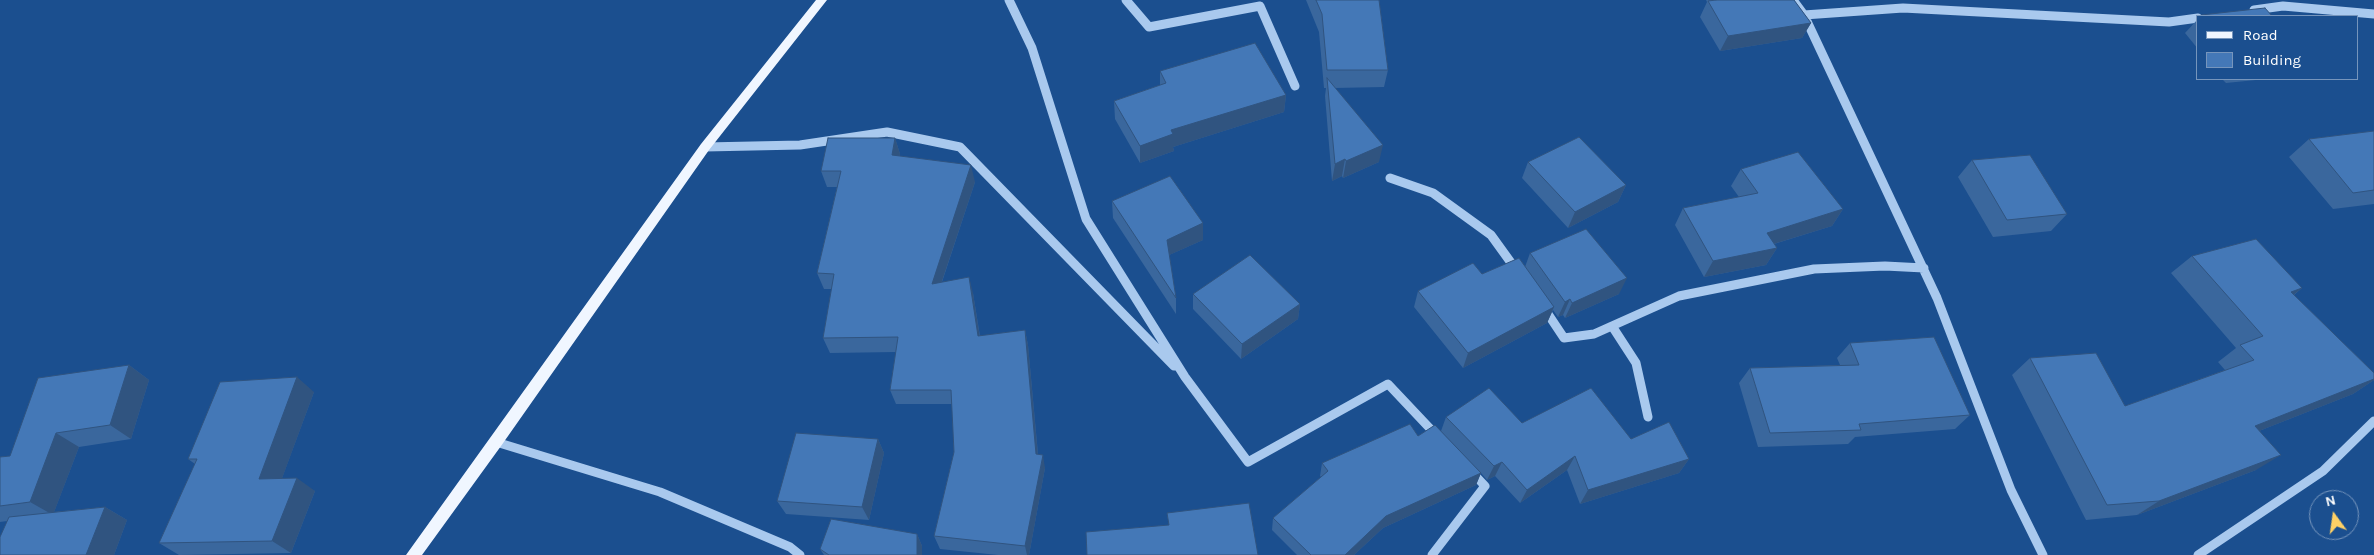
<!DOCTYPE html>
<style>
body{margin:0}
#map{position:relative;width:2374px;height:555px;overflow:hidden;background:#1b4f8f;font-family:Karla,sans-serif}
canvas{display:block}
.legend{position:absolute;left:2196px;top:15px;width:162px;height:65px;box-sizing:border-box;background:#1b4f8f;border:1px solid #7695bc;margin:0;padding:6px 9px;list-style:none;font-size:15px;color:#fff}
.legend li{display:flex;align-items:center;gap:10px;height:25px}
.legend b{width:25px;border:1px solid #7695bc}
.north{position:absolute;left:2309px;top:490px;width:50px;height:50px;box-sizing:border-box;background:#1b4f8f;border:1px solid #7695bc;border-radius:50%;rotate:346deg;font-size:14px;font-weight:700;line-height:20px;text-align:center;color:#fff}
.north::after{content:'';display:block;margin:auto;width:18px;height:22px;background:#ffd166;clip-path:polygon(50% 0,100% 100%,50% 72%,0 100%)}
</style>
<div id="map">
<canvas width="2374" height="555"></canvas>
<ul class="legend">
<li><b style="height:6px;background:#f0f6ff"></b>Road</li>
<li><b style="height:14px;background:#4478b7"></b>Building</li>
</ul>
<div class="north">N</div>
</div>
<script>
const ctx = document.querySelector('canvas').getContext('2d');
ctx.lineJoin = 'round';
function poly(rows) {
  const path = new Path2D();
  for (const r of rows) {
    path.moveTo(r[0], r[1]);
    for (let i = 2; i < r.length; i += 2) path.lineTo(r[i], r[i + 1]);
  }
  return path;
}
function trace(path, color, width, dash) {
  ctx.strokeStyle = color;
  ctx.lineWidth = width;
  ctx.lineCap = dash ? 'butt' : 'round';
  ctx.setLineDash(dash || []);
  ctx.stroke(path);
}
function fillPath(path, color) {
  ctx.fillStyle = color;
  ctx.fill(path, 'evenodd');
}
const minor = poly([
 [1009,0,1032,48,1086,219,1185,377,1248,462,1388,384,1438,437],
 [1126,0,1149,27,1260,6,1295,86],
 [1793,0,1804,15,1937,298,2011,490,2043,555],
 [2254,10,2283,6,2374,14],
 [1804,15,1903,8,2169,22,2198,18],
 [705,147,800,145,887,132,960,147,1174,366],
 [1390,178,1433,193,1491,235,1517,271],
 [1544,308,1564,338,1594,334,1679,296,1814,269,1885,266,1924,268],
 [1612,326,1636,363,1648,417],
 [496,442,660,492,790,547,800,555],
 [1432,555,1485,486,1470,470],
 [2198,555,2323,471,2374,421]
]);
const major = poly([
 [816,0,827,0,709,150,501,446,422,555,406,555,701,144,816,0]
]);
const wall = poly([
 [1306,0,1379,0,1388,70,1384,87,1335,88,1379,162,1343,178,1342,176,1332,181,1325,96,1326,88,1324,88,1319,32],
 [1706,0,1794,0,1811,23,1802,38,1720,51,1700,17,1707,2],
 [2198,19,2198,49,2185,33],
 [1160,71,1286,95,1284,112,1173,147,1174,151,1140,163,1115,119,1114,101,1160,85],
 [2222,79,2266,79,2226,83],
 [2374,131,2374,204,2333,209,2289,157,2309,139],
 [895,138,900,154,900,156,975,182,942,282,973,293,980,336,1025,330,1028,345,1038,454,1045,468,1029,555,998,555,940,549,934,536,954,452,952,404,896,404,890,390,896,352,830,353,823,338,832,289,824,289,817,273,837,187,827,187,821,171],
 [1972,160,2067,214,2051,231,1993,237,1958,177],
 [1528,162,1626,185,1618,202,1568,228,1522,178],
 [1741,169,1843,209,1832,226,1774,244,1777,248,1766,265,1704,277,1675,225,1683,208,1739,197,1731,186],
 [1112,201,1203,240,1169,255,1176,298,1176,314,1113,218],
 [1530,253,1619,294,1565,318,1563,315,1558,317,1553,310,1547,323,1463,368,1414,307,1418,291,1482,274,1525,267],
 [2192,256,2302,288,2294,295,2374,373,2374,380,2353,394,2259,431,2256,470,2137,515,2086,520,2012,375,2030,358,2125,406,2225,370,2218,362,2236,348,2171,273],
 [1193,294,1300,304,1298,319,1241,359,1193,309],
 [1850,343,1970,415,1955,429,1855,437,1848,444,1758,447,1739,383,1750,368,1840,365,1837,358],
 [129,365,149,380,131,439,79,447,54,512,105,507,127,520,114,555,0,555,7,521,0,522,0,457,10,456],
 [314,392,282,478,315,491,291,553,179,555,159,543,195,464,188,459],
 [1446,417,1522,423,1631,439,1689,459,1679,473,1580,504,1567,470,1520,503,1495,476,1487,480,1481,473,1476,485,1383,528,1354,555,1297,555,1272,530,1273,518,1321,477,1320,476,1322,463,1418,436,1441,431],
 [878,439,884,453,869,520,786,514,777,501],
 [917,534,922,546,922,555,824,555,820,549]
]);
const shadedWall = poly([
 [1811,23,1802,38,1720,51,1728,36],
 [1286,95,1284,112,1173,147,1174,151,1140,163,1140,146,1171,130],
 [895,138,900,154,897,172,892,155],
 [1383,145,1379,162,1343,178,1346,161],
 [1345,159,1342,176,1332,181,1335,164],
 [971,165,975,182,936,299,932,284],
 [1626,185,1618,202,1568,228,1575,212],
 [1843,209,1832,226,1757,249,1767,233],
 [1203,223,1203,240,1167,256,1167,240],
 [1777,248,1766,265,1704,277,1713,261],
 [969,277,973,293,982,351,978,336],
 [1627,278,1619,294,1565,318,1572,303],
 [2302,288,2280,306,2291,292],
 [1570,299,1563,315,1558,317,1565,302],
 [1300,304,1298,319,1241,359,1242,344],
 [1554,307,1547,323,1463,368,1468,353],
 [1025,330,1028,345,1039,467,1036,454],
 [129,365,149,380,131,439,110,425],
 [297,377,314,392,277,492,259,479],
 [2374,379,2374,380,2353,394,2231,442,2255,426],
 [56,433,79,447,53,515,30,502],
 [878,439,884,453,869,520,862,507],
 [1043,455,1045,468,1029,555,1027,555,1025,546],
 [2281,455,2256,470,2137,515,2159,501],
 [1575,456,1567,470,1520,503,1527,490],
 [1689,459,1679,473,1580,504,1588,490],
 [1502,462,1495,476,1487,480,1494,466],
 [1481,473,1476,485,1383,528,1354,555,1345,555,1386,516],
 [297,478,315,491,291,553,272,541],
 [105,507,127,520,114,555,86,555],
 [917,534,922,546,922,555,917,555]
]);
const building = poly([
 [1316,0,1379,0,1388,70,1327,70,1322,14,1316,0],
 [1716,0,1794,0,1811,23,1728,36,1708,1,1716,0],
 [2265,8,2272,16,2202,16,2201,15,2265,8],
 [1255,43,1286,95,1171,130,1173,134,1140,146,1114,101,1166,83,1160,71,1255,43],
 [1327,78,1383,145,1346,161,1345,159,1335,164,1327,78],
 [2374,131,2374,190,2353,193,2309,139,2374,131],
 [1579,137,1626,185,1575,212,1528,162,1579,137],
 [828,138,895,138,892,155,971,165,932,284,969,277,978,336,1025,330,1036,454,1043,455,1025,546,934,536,954,452,951,390,890,390,898,337,823,338,834,274,817,273,841,171,821,171,828,138],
 [1798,152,1843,209,1767,233,1777,248,1713,261,1683,208,1758,193,1741,169,1798,152],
 [2030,155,2067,214,2007,220,1972,160,2030,155],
 [1170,176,1203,223,1167,240,1176,298,1112,201,1170,176],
 [1586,229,1627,278,1572,303,1570,299,1565,302,1530,253,1586,229],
 [2256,239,2302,288,2291,292,2374,373,2374,379,2255,426,2281,455,2159,501,2107,505,2030,358,2096,353,2125,406,2254,360,2240,345,2263,336,2192,256,2256,239],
 [1250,255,1300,304,1242,344,1193,294,1250,255],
 [1519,258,1554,307,1468,353,1418,291,1473,263,1482,274,1519,258],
 [1934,337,1970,415,1859,424,1861,430,1770,433,1750,368,1859,365,1850,343,1934,337],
 [129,365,110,425,56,433,30,502,0,506,0,457,10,456,38,378,129,365],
 [297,377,259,479,297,478,272,541,159,543,197,459,188,459,220,382,297,377],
 [1489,388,1522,423,1591,388,1631,439,1669,422,1689,459,1588,490,1575,456,1527,490,1502,462,1494,466,1446,417,1489,388],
 [1410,424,1418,436,1435,425,1481,473,1386,516,1345,555,1311,555,1273,518,1328,471,1322,463,1410,424],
 [796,433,878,439,862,507,777,501,796,433],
 [1249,503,1258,555,1087,555,1086,532,1169,525,1167,513,1249,503],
 [105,507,86,555,0,555,0,537,9,517,105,507],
 [831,519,917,534,917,555,829,555,820,549,831,519]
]);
trace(minor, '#a9c9ee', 9);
fillPath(major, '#f0f6ff');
fillPath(wall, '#3a679d');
fillPath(shadedWall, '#305480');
fillPath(building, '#4478b7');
trace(building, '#305480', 1);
</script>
